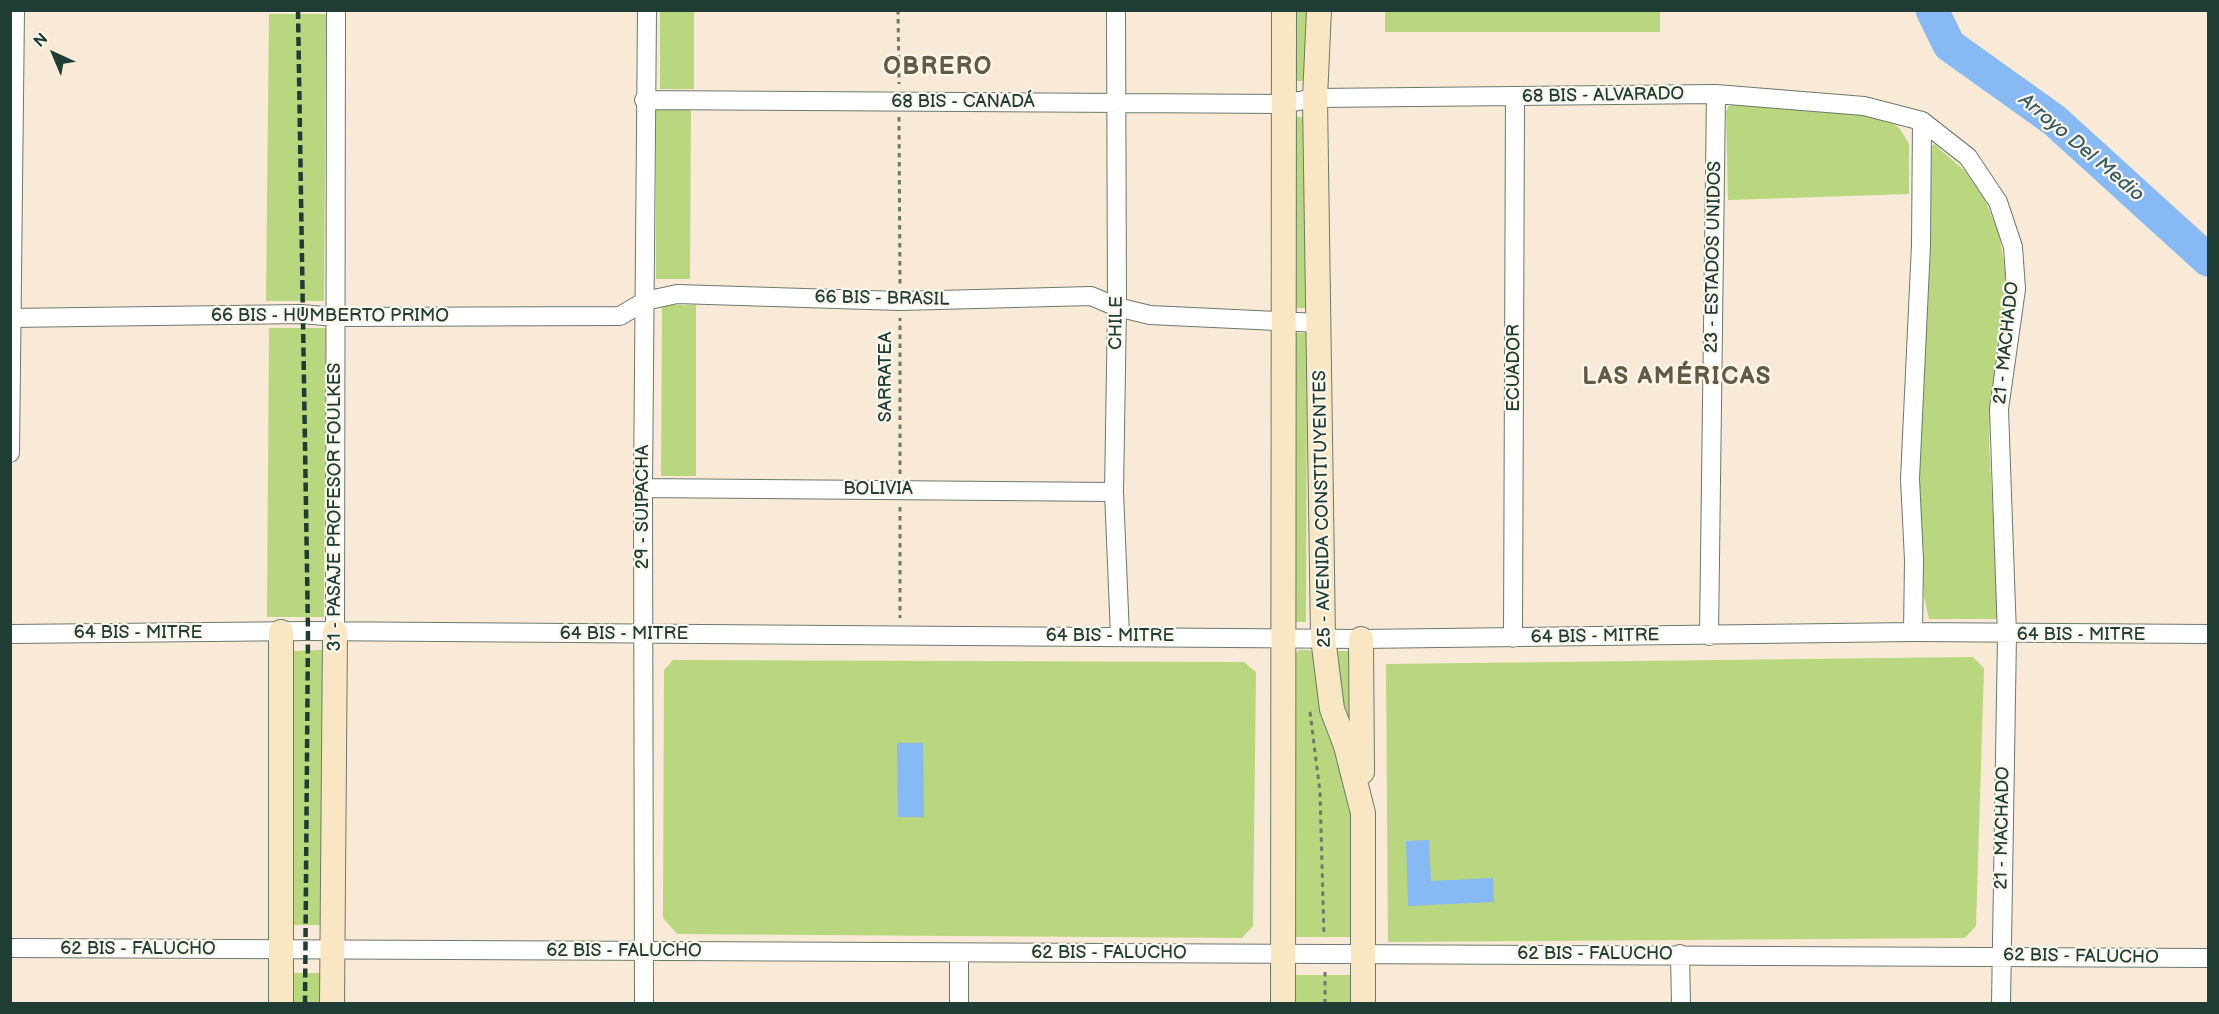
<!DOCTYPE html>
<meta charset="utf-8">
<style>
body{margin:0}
#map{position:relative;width:2219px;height:1014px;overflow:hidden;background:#f8ead6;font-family:"Balsamiq Sans",sans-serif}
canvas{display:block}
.frame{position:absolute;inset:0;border:12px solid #1f3d34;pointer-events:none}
.north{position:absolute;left:24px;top:24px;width:60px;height:60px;-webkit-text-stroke:4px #fbf7ec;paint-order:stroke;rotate:316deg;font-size:16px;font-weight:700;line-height:24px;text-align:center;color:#1f3d34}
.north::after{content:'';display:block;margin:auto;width:21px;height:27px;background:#1f3d34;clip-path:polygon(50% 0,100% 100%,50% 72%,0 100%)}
</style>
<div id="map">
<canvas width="2219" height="1014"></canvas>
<div class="frame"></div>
<div class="north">N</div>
</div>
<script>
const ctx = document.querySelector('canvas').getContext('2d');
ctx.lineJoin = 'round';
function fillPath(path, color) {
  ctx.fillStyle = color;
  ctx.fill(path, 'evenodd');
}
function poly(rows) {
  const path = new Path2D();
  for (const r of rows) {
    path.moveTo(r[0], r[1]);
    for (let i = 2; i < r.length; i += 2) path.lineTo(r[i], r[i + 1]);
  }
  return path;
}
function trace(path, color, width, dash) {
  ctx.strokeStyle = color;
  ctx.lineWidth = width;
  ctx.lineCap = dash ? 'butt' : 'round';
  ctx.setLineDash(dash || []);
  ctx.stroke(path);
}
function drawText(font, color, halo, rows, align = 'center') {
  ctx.font = font + ' "Balsamiq Sans",sans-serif';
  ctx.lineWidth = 4.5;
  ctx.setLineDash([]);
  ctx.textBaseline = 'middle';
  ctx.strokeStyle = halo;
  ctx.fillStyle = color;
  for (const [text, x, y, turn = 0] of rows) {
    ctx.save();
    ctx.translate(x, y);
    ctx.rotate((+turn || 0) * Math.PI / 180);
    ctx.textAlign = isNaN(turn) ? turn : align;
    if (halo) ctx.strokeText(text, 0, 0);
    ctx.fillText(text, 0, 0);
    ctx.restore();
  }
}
const green = poly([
 [660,11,694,11,694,89,660,89],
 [1296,11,1307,11,1305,81,1293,81],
 [1385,11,1660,11,1660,32,1385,32],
 [269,14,326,14,324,301,266,301],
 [1736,104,1875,116,1890,121,1900,129,1909,144,1909,194,1728,200,1726,111,1729,106],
 [691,107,690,279,656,279,656,108],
 [1293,117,1306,117,1306,308,1293,308],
 [1934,144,1966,172,1985,200,1999,234,2005,268,2005,306,1990,406,1989,444,1999,619,1929,619,1924,597,1919,501,1922,362,1931,243,1930,148],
 [662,305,696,305,696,476,661,476],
 [269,328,326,328,324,617,267,617],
 [1294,333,1307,333,1306,622,1293,622],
 [323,650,323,925,294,925,294,651],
 [1299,650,1310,650,1314,655,1321,705,1346,786,1352,813,1351,937,1293,937,1294,656],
 [1331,651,1352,651,1352,724,1338,691],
 [1973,657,1984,668,1976,926,1965,938,1388,942,1386,664],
 [673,660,1244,662,1256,672,1253,926,1242,938,677,934,663,918,664,670],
 [291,973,320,973,320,1003,291,1004],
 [1293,975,1351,975,1351,1003,1293,1004]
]);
const water = poly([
 [897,743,923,743,924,817,898,817],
 [1429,840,1431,881,1493,878,1494,902,1408,906,1406,841]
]);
const river = poly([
 [1932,10,1949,45,2054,120,2208,260]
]);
const path = poly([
 [898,10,899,84],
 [899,117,900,285],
 [900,474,900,318],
 [900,507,900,618],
 [1310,712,1320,792,1324,936],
 [1325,972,1325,1004]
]);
const street = poly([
 [1116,10,1117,307,1114,492,1120,636],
 [644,100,1283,104,1315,98,1716,94,1864,106,1922,121,1968,157,1998,202,2013,247,2016,289,1999,409,2007,635,2001,1004],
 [10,318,301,314,336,317,620,316,645,301,677,294,900,301,1091,296,1117,307,1150,315,1319,323],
 [10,453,15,10],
 [643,488,1114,492],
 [335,632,336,10],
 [1913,632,1914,560,1910,479,1921,245,1922,121],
 [10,634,308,631,1361,639,1913,632,2208,634],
 [1709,636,1716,94],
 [1513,638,1515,97],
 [10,948,2208,958],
 [959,953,959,1004],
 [1680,954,1681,1004],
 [644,1004,643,488,647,10]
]);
const secondary = poly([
 [1319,10,1315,98,1323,638,1332,709,1346,746,1363,813,1363,1004],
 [281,632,281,1004],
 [1361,639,1362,772],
 [332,1004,335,632],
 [1283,1004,1284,10]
]);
const rail = poly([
 [298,10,308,631,305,1004]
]);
const streetNames = [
 ["68 BIS - ALVARADO",1603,96,-1],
 ["68 BIS - CANADÁ",963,102],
 ["23 - ESTADOS UNIDOS",1714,257,-89],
 ["66 BIS - BRASIL",882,299,1],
 ["66 BIS - HUMBERTO PRIMO",330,316],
 ["CHILE",1117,323,-89],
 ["21 - MACHADO",2007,343,-84],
 ["ECUADOR",1514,368,-90],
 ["SARRATEA",886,377,-90],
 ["BOLIVIA",878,489],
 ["31 - PASAJE PROFESOR FOULKES",335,507,-90],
 ["29 - SUIPACHA",643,507,-90],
 ["25 - AVENIDA CONSTITUYENTES",1323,509,-91],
 ["64 BIS - MITRE",138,633],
 ["64 BIS - MITRE",624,634],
 ["64 BIS - MITRE",2081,635],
 ["64 BIS - MITRE",1110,636],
 ["64 BIS - MITRE",1595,637,-1],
 ["21 - MACHADO",2003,828,-89],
 ["62 BIS - FALUCHO",138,949],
 ["62 BIS - FALUCHO",624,951],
 ["62 BIS - FALUCHO",1109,953],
 ["62 BIS - FALUCHO",1595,954],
 ["62 BIS - FALUCHO",2081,957,1]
];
const waterNames = [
 ["Arroyo Del Medio",2081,148,40]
];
const districtNames = [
 ["OBRERO",938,68],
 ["LAS AMÉRICAS",1677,378]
];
fillPath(green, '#b8d77e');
fillPath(water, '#87b9f4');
trace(river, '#87b9f4', 33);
trace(street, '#6b7a6d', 20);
trace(secondary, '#6b7a6d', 26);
trace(path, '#6b7a6d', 3, [4.5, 4.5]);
trace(street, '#fff', 18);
trace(secondary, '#f9e7c3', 24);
trace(rail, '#1f3d34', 4.5, [9, 4.5]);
drawText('18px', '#1f3d34', '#fbf7ec', streetNames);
drawText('italic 20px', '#395c64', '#fbf7ec', waterNames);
ctx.letterSpacing = '1.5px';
drawText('bold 24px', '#615b44', '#fbf7ec', districtNames);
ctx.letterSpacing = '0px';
</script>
